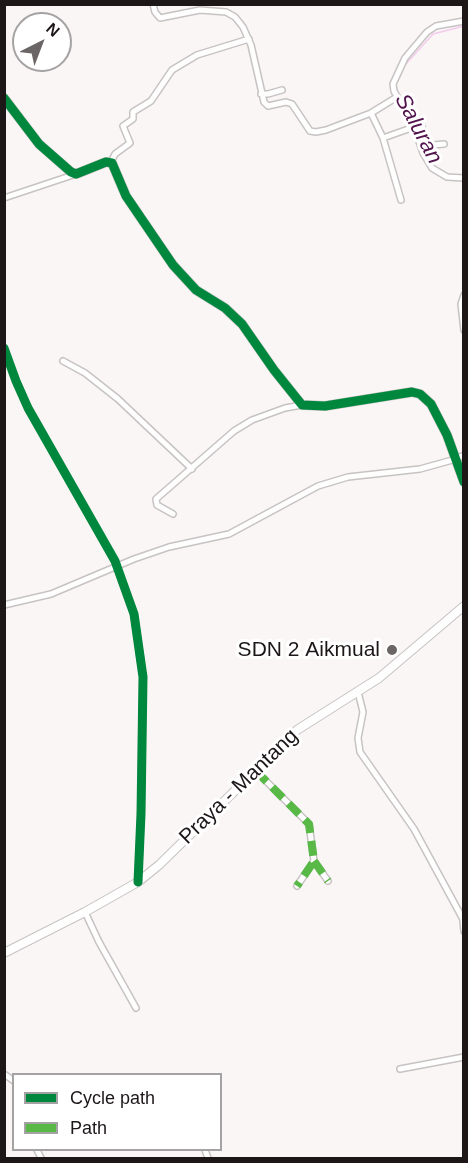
<!DOCTYPE html>
<style>
body{margin:0}
#map{position:relative;width:468px;height:1163px;overflow:hidden;background:#fbf6f6;font-family:Arial,sans-serif}
canvas{display:block}
.frame{position:absolute;inset:0;border:6px solid #1d1718;pointer-events:none}
.legend{position:absolute;left:12px;top:1073px;width:210px;height:78px;box-sizing:border-box;background:#fff;border:2px solid #a5a2a3;margin:0;padding:8px 10px;list-style:none;font-size:18px;color:#1d1718}
.legend li{display:flex;align-items:center;gap:12px;height:30px}
.legend b{width:30px;border:2px solid #a5a2a3}
.north{position:absolute;left:12px;top:12px;width:60px;height:60px;box-sizing:border-box;background:#fff;border:2px solid #a5a2a3;border-radius:50%;rotate:42deg;font-size:16px;font-weight:700;line-height:24px;text-align:center;color:#1d1718}
.north::after{content:'';display:block;margin:auto;width:21px;height:27px;background:#6b6566;clip-path:polygon(50% 0,100% 100%,50% 72%,0 100%)}
</style>
<div id="map">
<canvas width="468" height="1163"></canvas>
<div class="frame"></div>
<ul class="legend">
<li><b style="height:8px;background:#00873e"></b>Cycle path</li>
<li><b style="height:8px;background:#58b947"></b>Path</li>
</ul>
<div class="north">N</div>
</div>
<script>
const ctx = document.querySelector('canvas').getContext('2d');
ctx.lineJoin = 'round';
function poly(rows) {
  const path = new Path2D();
  for (const r of rows) {
    path.moveTo(r[0], r[1]);
    for (let i = 2; i < r.length; i += 2) path.lineTo(r[i], r[i + 1]);
  }
  return path;
}
function trace(path, color, width, dash) {
  ctx.strokeStyle = color;
  ctx.lineWidth = width;
  ctx.lineCap = dash ? 'butt' : 'round';
  ctx.setLineDash(dash || []);
  ctx.stroke(path);
}
function drawText(font, color, halo, rows, align = 'center') {
  ctx.font = font + ' Arial,sans-serif';
  ctx.lineWidth = 6;
  ctx.setLineDash([]);
  ctx.textBaseline = 'middle';
  ctx.strokeStyle = halo;
  ctx.fillStyle = color;
  for (const [text, x, y, turn = 0] of rows) {
    ctx.save();
    ctx.translate(x, y);
    ctx.rotate((+turn || 0) * Math.PI / 180);
    ctx.textAlign = isNaN(turn) ? turn : align;
    if (halo) ctx.strokeText(text, 0, 0);
    ctx.fillText(text, 0, 0);
    ctx.restore();
  }
}
const stream = poly([
 [405,65,433,34,464,26],
 [454,175,464,175]
]);
const street = poly([
 [153,4,155,12,160,18,200,10,226,12,235,17,243,27,251,45,264,102,268,106,286,102,292,104,310,131,316,132,326,130,371,113,397,97],
 [464,21,436,26,427,32,405,58,393,84,394,91,414,127,423,153,432,168,447,177,464,178],
 [261,94,268,94,282,90],
 [371,113,383,138,401,200],
 [410,120,416,118,419,120,429,143,433,145,444,144],
 [383,138,414,127],
 [111,162,115,154,130,143,123,126,133,119,133,112,151,101,172,70,197,55,249,39],
 [4,198,76,174],
 [464,295,461,304,464,330],
 [4,348,16,381,28,408,115,561,134,614,143,677,141,814,138,882],
 [63,361,85,373,118,399,192,469],
 [173,514,157,505,156,499,234,431,252,420,285,408,302,405],
 [4,605,51,594,134,559,169,547,229,534,318,486,348,477,420,469,456,459,464,455],
 [358,692,363,712,358,738,360,752,414,829,464,921],
 [256,771,309,824,314,861,297,886],
 [314,861,328,881],
 [85,912,99,942,136,1008],
 [463,921,464,931],
 [400,1069,464,1057],
 [4,1074,14,1081],
 [37,1150,41,1158],
 [205,1150,208,1158]
]);
const secondary = poly([
 [4,98,39,144,71,172,76,174,106,162,112,163,126,196,173,265,196,290,225,308,242,324,274,370,302,405,325,406,412,392,420,394,431,404,447,435,464,482]
]);
const primary = poly([
 [4,953,85,912,138,882,159,865,297,730,379,678,464,606]
]);
const quiet = poly([
 [256,771,309,824,314,861,297,886],
 [314,861,328,881]
]);
const cycleway = poly([
 [4,98,39,144,71,172,76,174,106,162,112,163,126,196,173,265,196,290,225,308,242,324,274,370,302,405,325,406,412,392,420,394,431,404,447,435,464,482],
 [4,348,16,381,28,408,115,561,134,614,143,677,141,814,138,882]
]);
const markers = [
 [392,650,6,"#6b6566"]
];
const poiNames = [
 ["SDN 2 Aikmual",380,650]
];
const streetNames = [
 ["Praya - Mantang",239,787,-44]
];
const waterNames = [
 ["Saluran",418,129,62]
];
trace(stream, '#f3cbec', 1.5);
trace(street, '#c8c3c3', 8);
trace(secondary, '#c8c3c3', 10);
trace(primary, '#c8c3c3', 10);
trace(street, '#fefefe', 5);
trace(secondary, '#fefefe', 8);
trace(primary, '#fefefe', 8);
trace(quiet, '#58b947', 8, [15, 8]);
trace(cycleway, '#00873e', 9);
for (const [x, y, r, color] of markers) {
  const dot = new Path2D();
  dot.arc(x, y, r, 0, 2 * Math.PI);
  ctx.fillStyle = color;
  ctx.fill(dot);
  trace(dot, '#fff', 2);
}
drawText('21px', '#1d1718', '#fff', poiNames, 'right');
drawText('21px', '#1d1718', '#fff', streetNames);
drawText('italic 22px', '#51144c', '#fff', waterNames);
</script>
